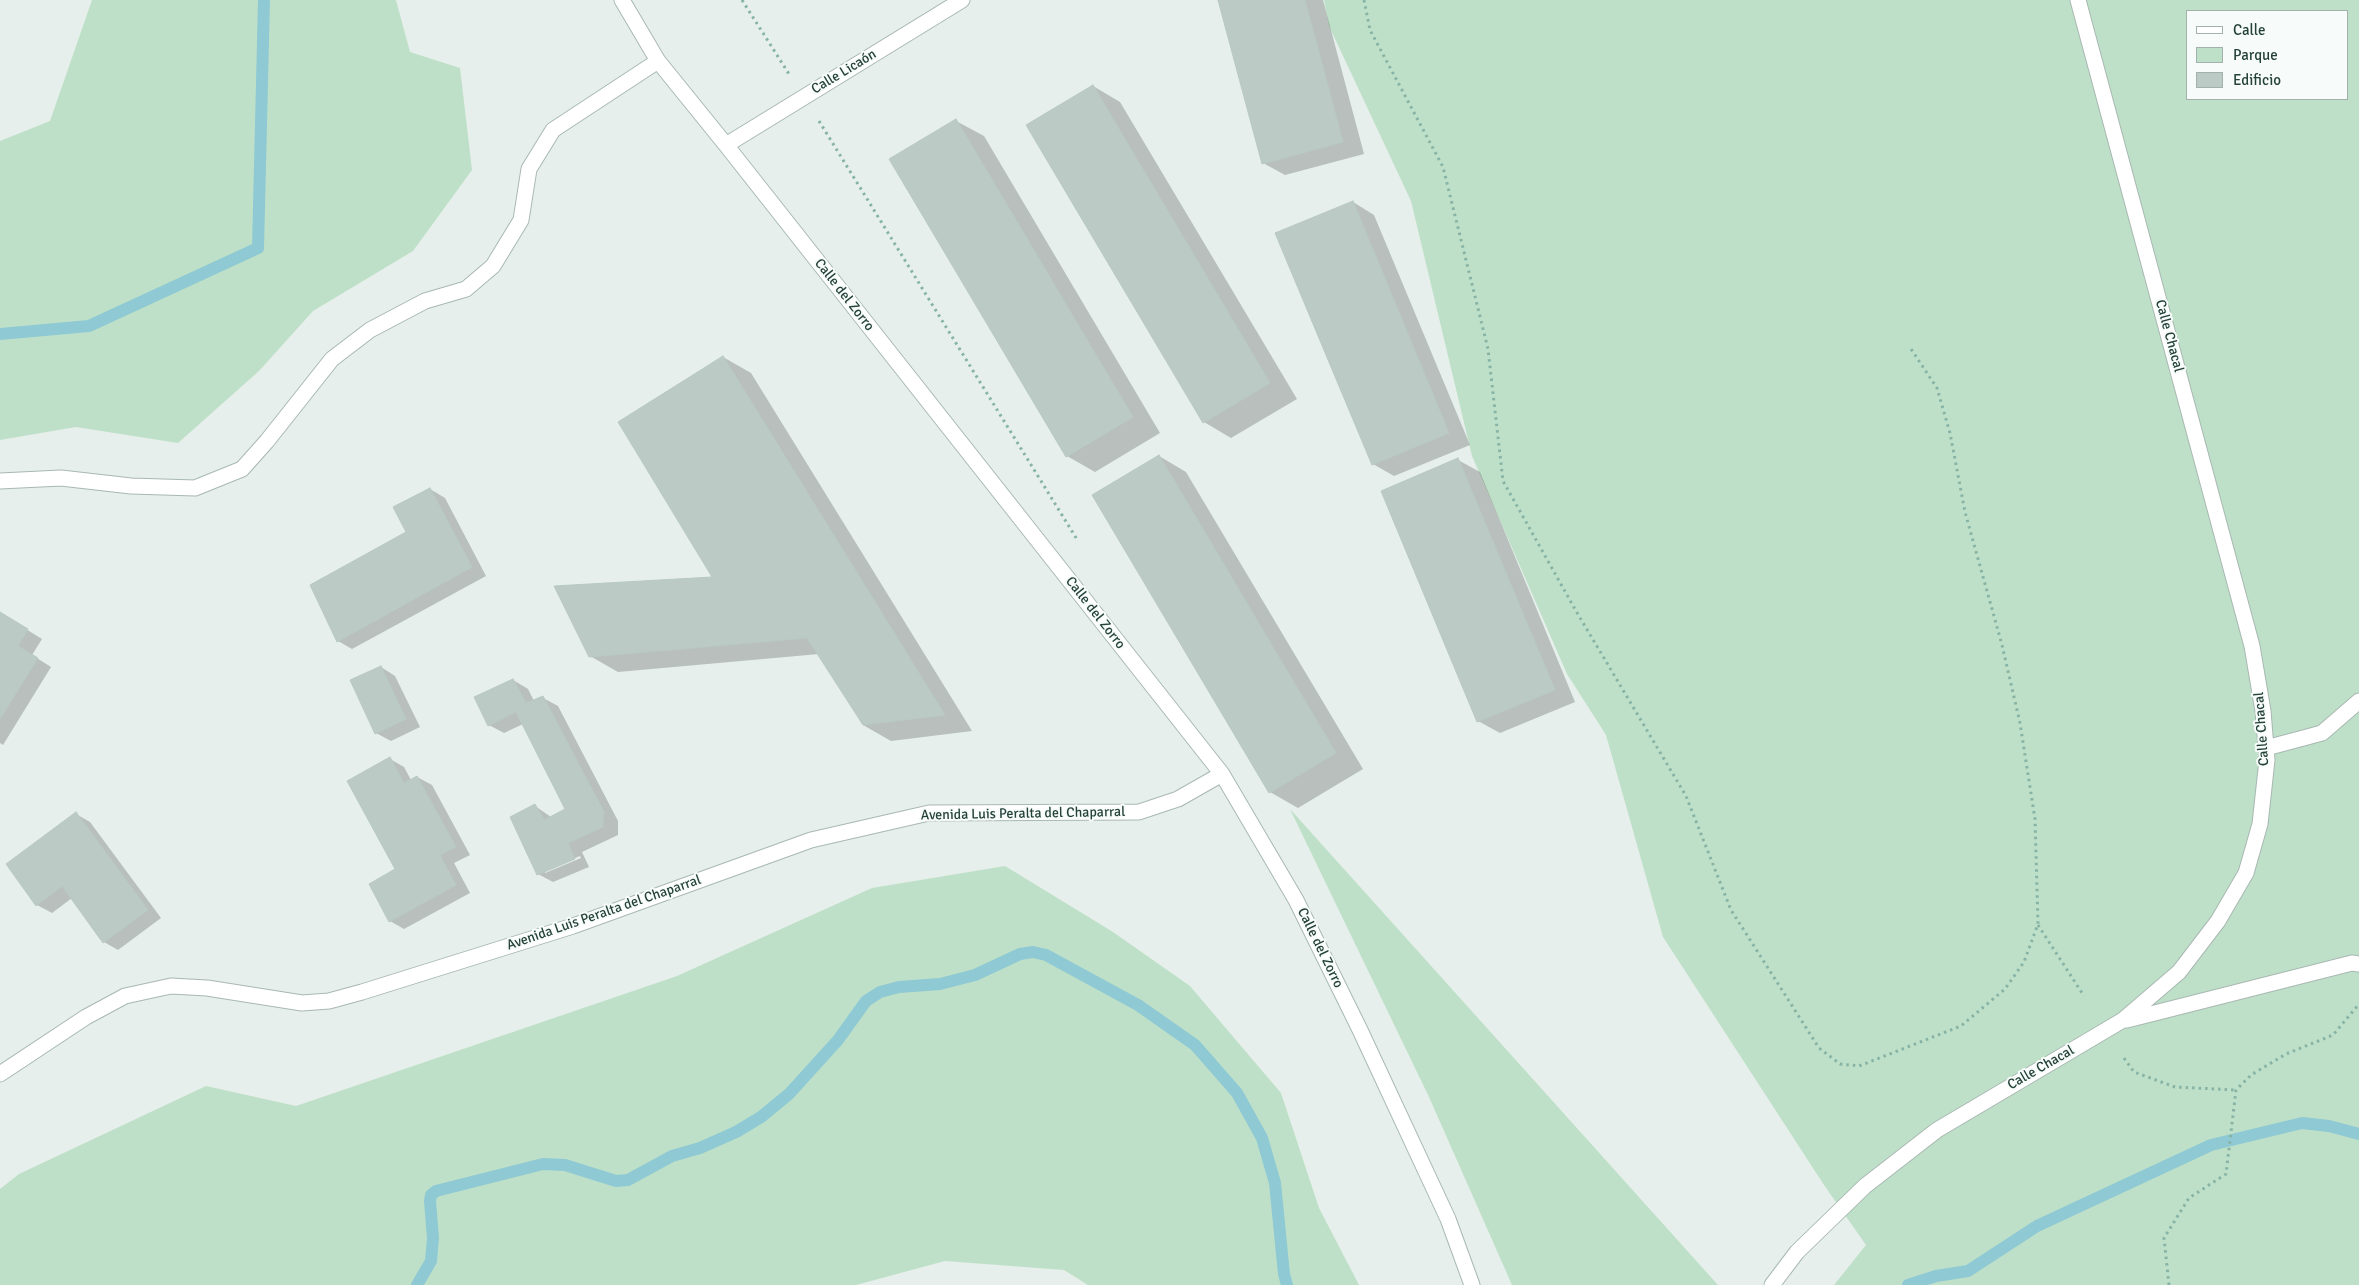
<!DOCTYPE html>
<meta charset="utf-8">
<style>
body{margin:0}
#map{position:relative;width:2359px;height:1285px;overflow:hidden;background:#e6efeb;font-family:Signika,sans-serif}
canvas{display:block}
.legend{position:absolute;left:2186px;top:10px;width:162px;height:90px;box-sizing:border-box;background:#f7fbf9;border:1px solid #a3b1ad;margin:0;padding:6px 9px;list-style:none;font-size:15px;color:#24423a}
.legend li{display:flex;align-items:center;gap:10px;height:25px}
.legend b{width:25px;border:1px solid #a3b1ad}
</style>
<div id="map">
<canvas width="2359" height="1285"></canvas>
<ul class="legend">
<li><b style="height:6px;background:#fff"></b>Calle</li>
<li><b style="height:14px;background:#bfe0c8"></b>Parque</li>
<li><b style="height:14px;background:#bbcac4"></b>Edificio</li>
</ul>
</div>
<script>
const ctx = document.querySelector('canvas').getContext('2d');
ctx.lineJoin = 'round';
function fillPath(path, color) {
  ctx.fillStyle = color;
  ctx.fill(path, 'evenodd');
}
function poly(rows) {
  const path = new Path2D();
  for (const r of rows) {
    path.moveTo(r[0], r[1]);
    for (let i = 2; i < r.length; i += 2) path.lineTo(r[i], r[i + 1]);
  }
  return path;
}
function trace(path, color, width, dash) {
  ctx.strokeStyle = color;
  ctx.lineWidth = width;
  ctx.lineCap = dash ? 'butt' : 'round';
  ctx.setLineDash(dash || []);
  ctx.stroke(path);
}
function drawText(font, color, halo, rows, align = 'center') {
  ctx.font = font + ' Signika,sans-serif';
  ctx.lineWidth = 4;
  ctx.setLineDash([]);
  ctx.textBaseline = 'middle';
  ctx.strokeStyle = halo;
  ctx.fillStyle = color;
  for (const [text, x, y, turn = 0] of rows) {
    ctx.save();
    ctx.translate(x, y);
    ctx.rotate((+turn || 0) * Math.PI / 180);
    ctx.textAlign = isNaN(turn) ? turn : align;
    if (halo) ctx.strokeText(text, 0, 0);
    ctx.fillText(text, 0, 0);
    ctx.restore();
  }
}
const green = poly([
 [92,0,396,0,410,52,460,68,472,170,413,251,313,311,259,371,178,443,76,427,0,440,0,141,50,121],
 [1324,0,2359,0,2359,1285,1834,1285,1866,1245,1824,1185,1663,937,1606,735,1567,674,1472,456,1411,201,1329,26],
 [2188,11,2348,11,2348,99,2188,99],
 [1290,809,1718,1285,1512,1285,1429,1097],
 [1005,866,1113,932,1190,986,1281,1093,1319,1208,1359,1285,1088,1285,1064,1270,945,1261,856,1285,0,1285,0,1189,19,1174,206,1086,296,1106,677,976,872,888]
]);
const shadow = poly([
 [1220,0,1323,0,1364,154,1285,175,1263,163],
 [1093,86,1120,102,1297,399,1231,438,1204,422],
 [956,121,984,136,1160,433,1095,472,1067,456],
 [1353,202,1374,215,1470,445,1394,476,1373,464],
 [723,357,751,373,972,731,891,741,863,725,819,654,618,672,590,656,714,578],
 [1159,456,1186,472,1363,769,1298,808,1270,792],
 [1458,460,1480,472,1575,702,1500,733,1478,721],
 [430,489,445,498,486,576,352,649,338,641,408,532],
 [0,613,42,639,32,655,51,667,3,745,0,743],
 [381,667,395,676,420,727,391,741,376,733],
 [513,680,528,689,534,701,543,698,558,706,618,821,618,835,582,852,589,867,553,882,538,874,535,806,551,817,566,810,523,724,504,733,489,725],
 [580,856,581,858,545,873,545,870],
 [390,759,404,767,411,780,417,777,432,785,470,855,454,863,470,893,404,929,390,921,397,870],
 [76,814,90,822,161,918,118,950,104,942,72,898,52,913,37,905]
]);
const stream = poly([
 [0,334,89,326,258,248,264,0],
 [417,1285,431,1261,433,1238,430,1201,431,1195,436,1191,543,1164,565,1165,616,1181,628,1180,672,1156,700,1148,736,1132,761,1117,789,1094,838,1040,866,1001,880,992,899,987,940,984,975,975,1020,954,1033,952,1046,955,1138,1005,1195,1045,1237,1093,1262,1138,1275,1183,1284,1274,1287,1285],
 [1908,1285,1936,1276,1968,1271,2037,1226,2211,1145,2302,1123,2329,1126,2359,1134]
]);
const building = poly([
 [1218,0,1305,0,1343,142,1262,164,1218,0],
 [1093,85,1270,383,1203,423,1026,125,1093,85],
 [956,119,1133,417,1066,457,889,159,956,119],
 [1353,201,1449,433,1372,465,1275,233,1353,201],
 [723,356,945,715,863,725,807,638,589,657,554,586,712,577,618,422,723,356],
 [1159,455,1336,753,1269,793,1092,495,1159,455],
 [1458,458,1555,690,1477,722,1381,491,1458,458],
 [430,488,472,567,337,642,310,585,406,532,393,507,430,488],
 [0,612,28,629,18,646,38,658,0,719,0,612],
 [381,666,406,719,375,734,350,680,381,666],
 [513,679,526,703,543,696,604,812,603,827,568,843,575,859,537,875,510,817,535,804,544,820,565,809,516,712,488,726,474,697,513,679],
 [390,757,404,783,417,776,456,847,440,855,456,885,389,922,369,884,395,869,347,781,390,757],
 [76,812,148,910,103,943,62,886,36,906,6,864,76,812]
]);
const path = poly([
 [742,0,789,74],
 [1364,0,1370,30,1443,167,1488,349,1503,481,1576,611,1686,796,1731,910,1819,1048,1840,1064,1859,1066,1961,1026,2005,989,2024,962,2038,924,2035,819,2020,723,2002,645,1965,512,1950,433,1937,388,1909,346],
 [819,121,1078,541],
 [2038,925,2084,996],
 [2124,1058,2134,1072,2175,1087,2236,1090],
 [2169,1285,2164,1238,2189,1198,2226,1174,2236,1090,2251,1075,2286,1054,2333,1035,2359,1004]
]);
const minor = poly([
 [622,0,658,61,726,145,1222,774,1296,900,1360,1030,1448,1219,1472,1285],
 [726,145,962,0],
 [0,481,61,478,131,486,195,488,242,469,267,441,332,359,370,330,425,301,466,289,493,266,521,220,529,169,553,130,658,61],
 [2266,748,2322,733,2359,701],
 [2127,1020,2352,963,2359,964],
 [0,1074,86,1017,125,996,171,986,207,988,302,1003,329,1001,362,992,573,926,811,840,929,813,1139,812,1178,799,1222,774],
 [1772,1285,1797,1252,1865,1186,1937,1130,2123,1020,2179,972,2218,921,2246,873,2260,824,2267,760,2263,711,2252,646,2078,0]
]);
const streetNames = [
 ["Calle Licaón",844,72,-31],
 ["Calle del Zorro",844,295,52],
 ["Calle Chacal",2169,336,75],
 ["Calle del Zorro",1095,613,52],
 ["Calle Chacal",2262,729,-94],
 ["Avenida Luis Peralta del Chaparral",1023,814,-1],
 ["Avenida Luis Peralta del Chaparral",604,913,-19],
 ["Calle del Zorro",1320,948,64],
 ["Calle Chacal",2041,1068,-30]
];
fillPath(green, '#bfe0c8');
fillPath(shadow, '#0003');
trace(stream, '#8ec9d4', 12);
fillPath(building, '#bbcac4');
trace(building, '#b8c9c2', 1);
trace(minor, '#a8b8b2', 17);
trace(path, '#86b3a5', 3, [2.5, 4]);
trace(minor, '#fff', 15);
drawText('14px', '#24423a', '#f7fbf9', streetNames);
</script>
